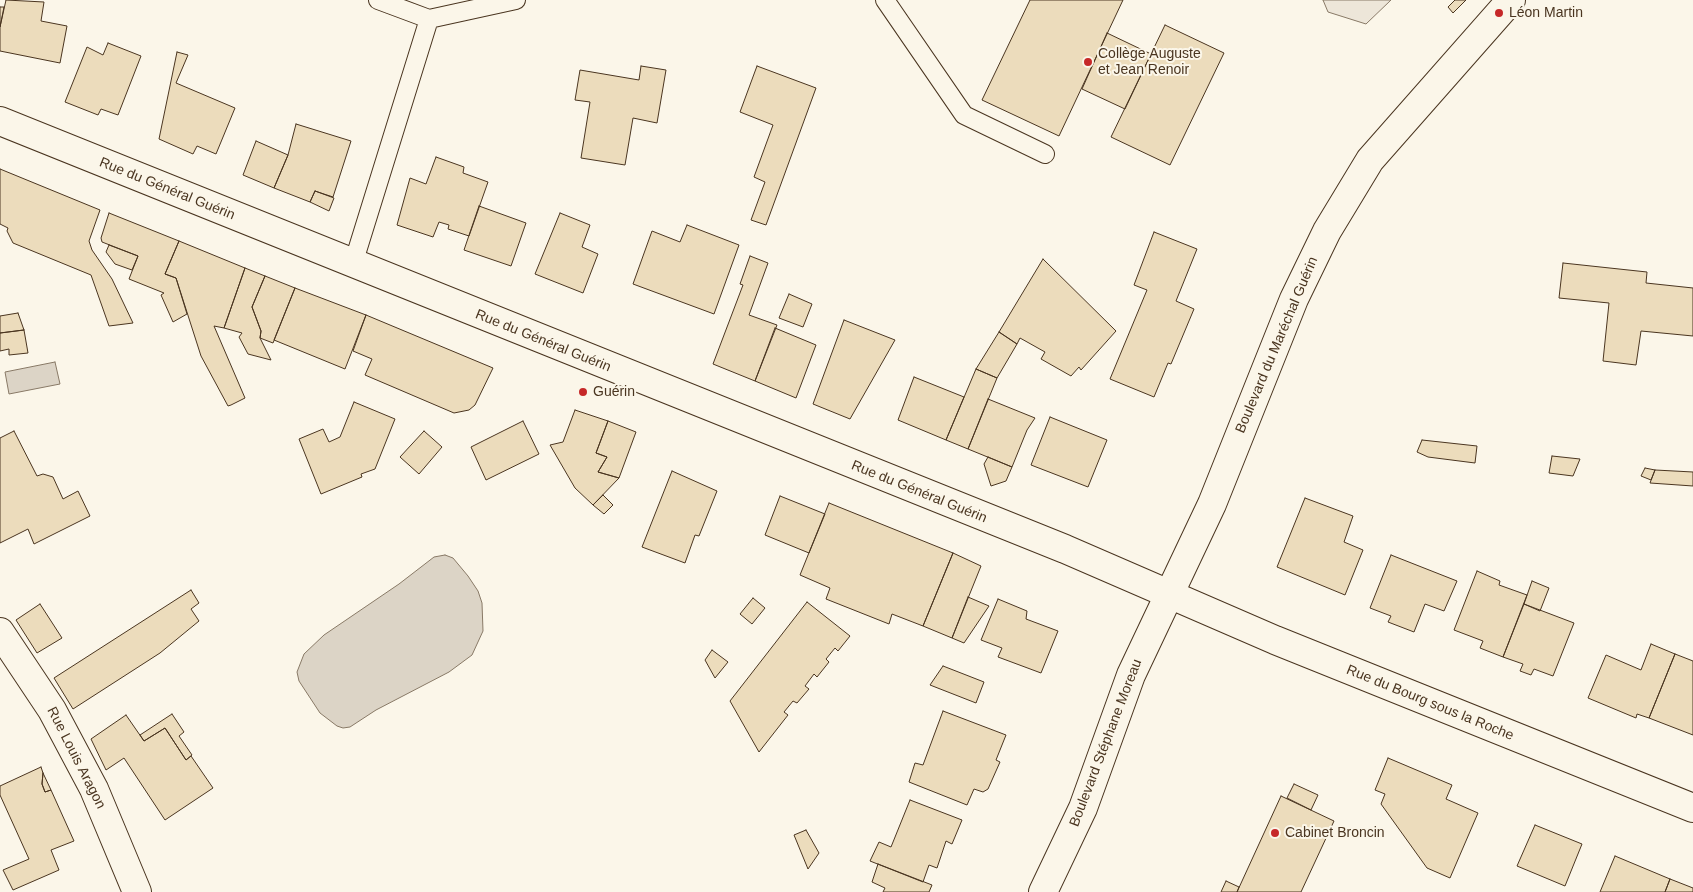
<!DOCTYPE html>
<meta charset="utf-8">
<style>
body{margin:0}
canvas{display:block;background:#fbf6e9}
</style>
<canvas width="1693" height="892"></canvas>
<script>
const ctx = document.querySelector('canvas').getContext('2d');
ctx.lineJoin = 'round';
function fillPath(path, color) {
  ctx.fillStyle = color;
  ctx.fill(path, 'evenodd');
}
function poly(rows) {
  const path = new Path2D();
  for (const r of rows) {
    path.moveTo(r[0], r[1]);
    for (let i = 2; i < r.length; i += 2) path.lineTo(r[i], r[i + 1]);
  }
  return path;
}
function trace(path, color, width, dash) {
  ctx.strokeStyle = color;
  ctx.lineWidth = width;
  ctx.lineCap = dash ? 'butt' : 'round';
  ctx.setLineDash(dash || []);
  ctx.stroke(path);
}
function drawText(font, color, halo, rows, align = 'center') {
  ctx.font = font + ' Arial,sans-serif';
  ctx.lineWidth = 4;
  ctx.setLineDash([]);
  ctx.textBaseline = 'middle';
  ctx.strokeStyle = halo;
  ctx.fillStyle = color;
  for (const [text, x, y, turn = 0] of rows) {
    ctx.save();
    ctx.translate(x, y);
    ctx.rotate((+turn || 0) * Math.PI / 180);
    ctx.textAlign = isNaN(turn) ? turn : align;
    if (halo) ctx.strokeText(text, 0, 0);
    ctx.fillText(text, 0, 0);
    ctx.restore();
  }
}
const green = poly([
 [1323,0,1391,0,1366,24,1328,12,1323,0]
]);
const water = poly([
 [55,362,60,384,9,394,5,372,55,362],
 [445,555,453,558,468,576,478,591,482,603,483,631,472,655,449,672,376,710,350,727,343,728,337,726,320,713,299,681,297,672,304,654,324,635,399,584,434,557,445,555]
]);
const building = poly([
 [6,0,44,2,41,21,67,26,60,63,0,51,0,27,6,0],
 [1030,0,1123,0,1059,136,982,100,1030,0],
 [1455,0,1466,0,1453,13,1448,7,1455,0],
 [0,7,4,7,0,27,0,7],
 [1165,25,1224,53,1170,165,1111,137,1165,25],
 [1107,33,1151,54,1125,109,1082,89,1107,33],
 [108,43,141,56,118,115,101,109,98,115,65,102,87,47,103,55,108,43],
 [177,52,188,55,176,83,235,108,216,154,197,146,193,154,159,139,177,52],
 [641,66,666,70,657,123,633,118,625,165,581,158,590,102,575,100,580,70,639,80,641,66],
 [757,66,816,88,766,225,751,220,765,182,754,177,773,125,740,112,757,66],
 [296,124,351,141,333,197,315,191,310,202,274,188,288,155,296,124],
 [256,141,288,155,274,188,243,175,256,141],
 [436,157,464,167,463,173,488,182,469,236,448,229,449,225,439,222,433,237,397,225,410,178,426,184,436,157],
 [0,169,100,210,89,241,92,250,112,279,133,323,109,326,91,275,13,243,7,231,8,228,0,224,0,169],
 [315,191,334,198,329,211,310,202,315,191],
 [479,206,526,223,511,266,464,250,479,206],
 [109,213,179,241,165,274,176,278,187,314,173,322,161,295,164,293,129,279,138,256,102,242,101,238,109,213],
 [560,213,590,225,582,247,598,254,583,293,535,274,560,213],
 [687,225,739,245,714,314,633,284,652,231,680,242,687,225],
 [1154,232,1197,249,1176,301,1194,309,1171,364,1168,363,1154,397,1110,379,1147,290,1134,285,1154,232],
 [179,241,245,268,224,328,214,326,245,398,231,405,228,406,201,356,176,278,165,274,179,241],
 [109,245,138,256,132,270,115,264,106,252,109,245],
 [750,256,768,263,749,315,777,325,755,381,713,364,743,285,740,284,750,256],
 [1043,259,1116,331,1081,370,1079,367,1071,376,1041,359,1045,352,1020,338,1017,344,999,332,1043,259],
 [1563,263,1647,272,1646,283,1693,288,1693,336,1641,331,1636,365,1603,361,1609,303,1559,298,1563,263],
 [245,268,265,276,252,307,261,331,260,338,271,360,248,354,239,337,242,333,224,328,245,268],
 [265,276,295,288,273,343,260,338,261,331,252,307,265,276],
 [295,288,366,315,345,369,274,340,295,288],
 [789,294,812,304,803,327,779,318,789,294],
 [18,313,24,330,0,333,0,316,18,313],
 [366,315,493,368,475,405,469,410,454,413,365,375,372,359,353,351,366,315],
 [844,320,895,340,850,419,813,404,844,320],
 [775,328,816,345,796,398,755,381,775,328],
 [24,330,28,353,9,355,9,349,0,351,0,333,24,330],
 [999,332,1017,344,997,378,976,369,999,332],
 [976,369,997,378,968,449,946,440,976,369],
 [914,377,964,397,946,440,898,420,914,377],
 [988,399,1035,418,1027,430,1012,467,968,449,988,399],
 [354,402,395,419,375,469,361,474,362,477,321,494,299,439,323,429,329,442,340,437,354,402],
 [575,410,608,421,596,453,607,457,598,472,619,478,593,505,575,488,550,445,563,442,575,410],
 [1050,417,1107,440,1088,487,1031,465,1050,417],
 [523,421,539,454,486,480,471,447,523,421],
 [608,421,636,432,619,478,598,472,607,457,596,453,608,421],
 [14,431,37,476,43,474,53,477,63,499,78,491,90,516,34,544,28,529,0,543,0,438,14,431],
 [424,431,442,447,419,474,400,457,424,431],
 [1422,440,1477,446,1475,463,1428,457,1417,452,1422,440],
 [1552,456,1580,459,1573,476,1549,473,1552,456],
 [988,457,1012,467,1006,481,991,486,984,464,988,457],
 [1645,468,1655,470,1651,480,1641,476,1645,468],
 [1655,470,1693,472,1693,486,1650,483,1655,470],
 [672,471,717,491,699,536,695,535,685,563,642,547,672,471],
 [603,495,613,505,604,514,593,505,603,495],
 [780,496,825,514,809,553,765,535,780,496],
 [1305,498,1353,516,1344,542,1363,550,1345,595,1277,567,1305,498],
 [829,503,953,553,923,626,892,614,889,624,826,599,830,588,800,575,829,503],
 [953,553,981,566,952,638,923,626,953,553],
 [1391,555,1457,581,1444,611,1425,604,1414,632,1388,622,1391,616,1370,608,1391,555],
 [1477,571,1500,581,1499,585,1527,595,1503,657,1480,648,1483,641,1454,630,1477,571],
 [1532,581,1549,588,1540,611,1524,604,1532,581],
 [191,590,199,603,191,609,199,621,160,653,73,709,54,678,191,590],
 [968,597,989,606,964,643,952,638,968,597],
 [753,598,765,608,752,624,740,614,753,598],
 [998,599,1027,611,1026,619,1058,631,1041,673,998,657,1002,648,981,640,998,599],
 [807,602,850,636,838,651,835,648,826,659,829,662,817,677,814,674,805,686,809,689,797,703,793,701,784,712,788,715,759,752,730,701,807,602],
 [40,604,62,638,37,653,16,620,40,604],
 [1524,604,1574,623,1553,676,1534,669,1531,675,1520,671,1523,664,1503,657,1524,604],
 [1651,644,1675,654,1649,718,1637,714,1636,718,1588,698,1606,655,1641,670,1651,644],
 [712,650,728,662,715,678,705,660,712,650],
 [1675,654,1693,661,1693,735,1649,718,1675,654],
 [943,666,984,682,976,703,930,685,943,666],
 [943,711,1006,735,996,760,1000,762,988,789,983,792,974,789,967,805,909,782,915,763,923,765,943,711],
 [172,714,184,732,179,736,192,755,186,760,165,728,144,741,140,735,172,714],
 [126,715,144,741,165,728,186,760,191,756,213,788,165,820,124,758,106,770,91,739,126,715],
 [1388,758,1452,785,1446,799,1478,813,1450,878,1427,868,1381,804,1385,794,1375,790,1388,758],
 [41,767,43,773,42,784,45,792,51,790,74,841,51,850,59,870,13,890,3,870,29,859,0,795,0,786,41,767],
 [43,773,51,790,45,792,42,784,43,773],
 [1294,784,1318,795,1311,810,1287,798,1294,784],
 [1281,796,1334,821,1301,892,1237,892,1281,796],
 [910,800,962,820,952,844,946,841,937,868,929,865,923,882,870,861,879,842,891,847,910,800],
 [1535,825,1582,844,1565,886,1517,866,1535,825],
 [806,830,819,853,808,869,794,835,806,830],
 [1615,856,1670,879,1665,892,1600,892,1615,856],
 [878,864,932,885,929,892,883,892,885,888,872,882,878,864],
 [1670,879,1693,888,1693,892,1665,892,1670,879],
 [1226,881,1239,887,1237,892,1221,892,1226,881]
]);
const lane = poly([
 [885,0,964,115,1045,154],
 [429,19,516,0],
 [353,264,429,19,378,0]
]);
const street = poly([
 [0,632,52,710,94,789,137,892]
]);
const secondary = poly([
 [0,121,1065,549,1275,640,1693,808]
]);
const primary = poly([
 [1043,892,1083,808,1131,675,1212,504,1294,299,1327,231,1370,160,1511,0]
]);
const markers = [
 [1499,13,5,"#c62828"],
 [1088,62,5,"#c62828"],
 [583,392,5,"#c62828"],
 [1275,833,5,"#c62828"]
];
const poiNames = [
 ["Léon Martin",1509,13],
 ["Collège Auguste",1098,54],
 ["et Jean Renoir",1098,70],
 ["Guérin",593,392],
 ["Cabinet Broncin",1285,833]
];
const streetNames = [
 ["Rue du Général Guérin",167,189,22],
 ["Rue du Général Guérin",543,341,22],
 ["Boulevard du Maréchal Guérin",1277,345,-67],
 ["Rue du Général Guérin",919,492,22],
 ["Rue du Bourg sous la Roche",1430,703,22],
 ["Boulevard Stéphane Moreau",1106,743,-69],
 ["Rue Louis Aragon",76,758,63]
];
fillPath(green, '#ede6d9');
trace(green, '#887966', 1);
fillPath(water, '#dcd4c6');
trace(water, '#887966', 1);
fillPath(building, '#ecdcbc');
trace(building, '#4a3520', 1);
trace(lane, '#4a3520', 20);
trace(street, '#4a3520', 30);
trace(secondary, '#4a3520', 30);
trace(primary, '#4a3520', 30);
trace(lane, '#fbf6e9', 18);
trace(street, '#fbf6e9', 28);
trace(secondary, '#fbf6e9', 28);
trace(primary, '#fbf6e9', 28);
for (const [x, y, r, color] of markers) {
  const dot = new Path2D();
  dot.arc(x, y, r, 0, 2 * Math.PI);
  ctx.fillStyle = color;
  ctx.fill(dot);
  trace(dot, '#fbf6e9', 2);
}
drawText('14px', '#4a3520', '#fbf6e9', poiNames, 'left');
drawText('14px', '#4a3520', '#fbf6e9', streetNames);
</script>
